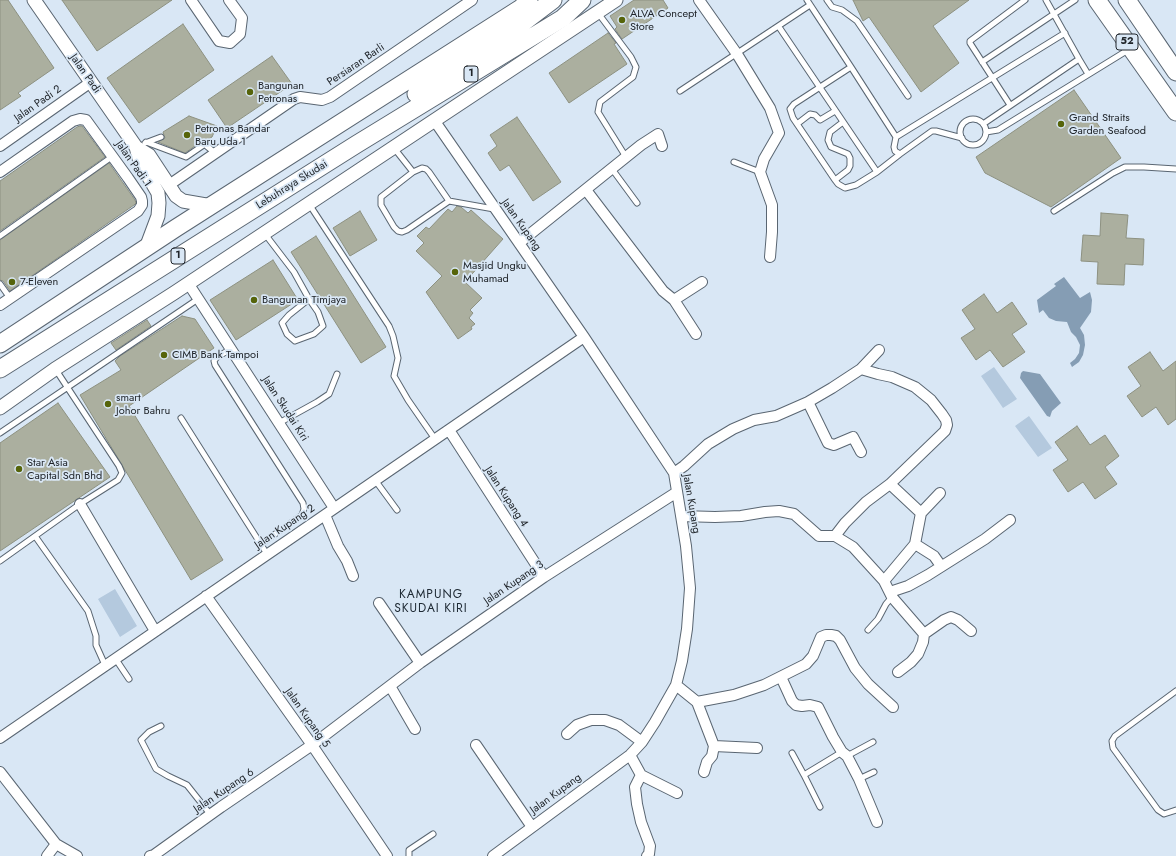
<!DOCTYPE html>
<style>
body{margin:0}
canvas{display:block;background:#d9e7f5}
</style>
<canvas width="1176" height="856"></canvas>
<script>
const ctx = document.querySelector('canvas').getContext('2d');
ctx.lineJoin = 'round';
function fillPath(path, color) {
  ctx.fillStyle = color;
  ctx.fill(path, 'evenodd');
}
function poly(rows) {
  const path = new Path2D();
  for (const r of rows) {
    if (r.length === 3) {
      path.moveTo(r[0] + r[2], r[1]);
      path.arc(r[0], r[1], r[2], 0, 2 * Math.PI);
      continue;
    }
    path.moveTo(r[0], r[1]);
    for (let i = 2; i < r.length; i += 2) path.lineTo(r[i], r[i + 1]);
  }
  return path;
}
function trace(path, color, width, dash) {
  ctx.strokeStyle = color;
  ctx.lineWidth = width;
  ctx.lineCap = dash ? 'butt' : 'round';
  ctx.setLineDash(dash || []);
  ctx.stroke(path);
}
function drawText(font, color, halo, rows, align = 'center') {
  ctx.font = font + ' Jost,sans-serif';
  ctx.lineWidth = 3.5;
  ctx.setLineDash([]);
  ctx.textBaseline = 'middle';
  ctx.strokeStyle = halo;
  ctx.fillStyle = color;
  for (const [text, x, y, turn = 0] of rows) {
    ctx.save();
    ctx.translate(x, y);
    ctx.rotate((+turn || 0) * Math.PI / 180);
    ctx.textAlign = isNaN(turn) ? turn : align;
    if (halo) ctx.strokeText(text, 0, 0);
    ctx.fillText(text, 0, 0);
    ctx.restore();
  }
}
const green = poly([
 [994,367,1017,399,1003,408,981,376],
 [1029,416,1052,448,1038,457,1015,426],
 [115,589,137,626,120,637,98,599]
]);
const water = poly([
 [1064,277,1080,298,1090,292,1092,300,1091,312,1080,328,1084,335,1085,345,1083,355,1079,362,1072,367,1070,363,1075,359,1079,353,1080,345,1076,337,1071,332,1067,322,1056,321,1049,318,1043,310,1039,313,1037,300,1056,286,1054,284],
 [1023,371,1040,374,1061,403,1052,411,1050,417,1047,416,1020,378,1021,373]
]);
const building = poly([
 [0,0,8,0,54,68,18,93,21,96,0,110,0,0],
 [62,0,172,0,97,51,62,0],
 [634,0,663,0,668,8,622,39,615,29,617,27,610,16,634,0],
 [853,0,969,0,933,26,959,63,921,92,869,17,863,21,853,0],
 [183,24,214,70,139,123,107,78,183,24],
 [608,33,616,43,614,44,627,64,569,103,549,73,608,33],
 [272,56,292,84,227,128,208,100,272,56],
 [1074,90,1121,158,1051,207,985,173,976,157,1074,90],
 [189,116,217,126,212,137,207,140,201,139,199,143,185,153,158,142,165,138,163,132,189,116],
 [517,117,561,182,533,201,509,165,500,171,488,153,497,146,490,135,517,117],
 [80,126,82,126,105,157,0,231,0,181,77,127,80,126],
 [109,163,135,200,136,203,134,205,10,291,3,281,0,280,0,240,109,163],
 [457,206,461,207,468,213,471,210,503,239,465,282,482,298,470,310,473,313,469,318,475,324,471,327,472,329,458,339,426,292,442,276,416,251,424,243,417,236,426,227,429,229,448,209,452,212,457,206],
 [360,211,377,240,350,256,333,228,360,211],
 [1101,213,1128,215,1126,238,1144,239,1143,265,1125,264,1124,285,1097,284,1098,262,1081,261,1083,235,1100,236,1101,213],
 [316,236,386,347,361,363,291,252,316,236],
 [273,260,298,300,236,340,210,300,273,260],
 [984,294,997,313,1012,302,1027,324,1012,334,1025,352,1003,367,990,350,976,360,961,338,975,329,962,310,984,294],
 [182,316,195,319,214,348,129,406,223,560,191,580,80,395,121,370,115,361,120,356,182,316],
 [147,320,151,326,116,350,111,343,147,320],
 [1150,352,1163,371,1176,361,1176,419,1168,425,1156,407,1142,417,1127,396,1141,386,1128,367,1150,352],
 [58,403,110,477,0,551,0,443,58,403],
 [1077,426,1090,445,1105,435,1119,456,1105,467,1117,484,1095,499,1083,482,1068,492,1053,470,1068,460,1055,442,1077,426]
]);
const service = poly([
 [807,0,851,67,896,137,894,147,895,151,900,154,877,172,856,185,845,188,838,184,835,180,793,118,790,109,794,104,851,67],
 [827,0,832,7,842,10,857,21,908,96],
 [598,13,631,57,636,67,633,77,600,102,598,112,626,157],
 [779,27,877,172],
 [1079,59,1088,74],
 [982,62,1075,0],
 [680,91,810,5],
 [1010,105,970,43,970,41,1025,0],
 [973,132,13],
 [797,124,810,114,815,115,820,120,835,111],
 [983,124,1079,59,1046,0],
 [986,132,998,130,1128,50],
 [896,137,1065,33],
 [146,142,186,157,205,144],
 [145,143,161,137],
 [203,143,215,153],
 [394,148,413,172,422,168,426,169,429,172,449,201,494,209],
 [900,154,932,131,936,131,962,138],
 [734,162,760,172],
 [612,169,637,203],
 [413,172,381,197,381,205,394,227,398,231,402,232,407,230,449,201],
 [835,180,848,170,850,166,850,158,848,154,831,147,828,140,830,132,843,122],
 [309,204,389,326,393,336,398,358,394,376,408,400,435,439],
 [1054,211,1113,173,1125,167,1144,167,1176,169],
 [265,234,294,272,309,299,318,312,323,326,314,334,295,341,287,334,282,323,289,315,309,299],
 [0,236,113,156],
 [0,284,10,298],
 [231,349,217,357,214,361,215,365,303,503,304,509,302,515,261,544],
 [181,418,267,554],
 [279,423,317,402,329,394,337,374],
 [0,433,198,299],
 [375,480,397,510],
 [35,536,88,611,96,636,96,645,105,665],
 [0,561,80,504,118,480,122,473,119,466,56,370],
 [868,630,878,619,886,604,892,597],
 [115,658,129,679],
 [1176,691,1115,736,1112,741,1113,748,1158,810,1164,814,1176,810],
 [161,726,149,732,141,740,156,769,168,776,187,785,210,814],
 [792,753,804,775],
 [847,756,873,742],
 [859,779,874,772],
 [820,807,804,775,842,752],
 [409,856,409,850,433,834]
]);
const minor = poly([
 [191,0,219,41,230,43,240,34,242,18,229,0],
 [699,0,737,54,770,108,779,133,764,159,760,172,772,205,772,232,770,257],
 [434,120,584,337,674,473,686,546,690,588,687,629,682,661,676,685,655,722,642,742,630,755,493,856],
 [0,146,91,82],
 [0,172,73,121,80,119,86,120,128,178,141,197,142,201,142,205,138,211,0,305],
 [169,185,294,99,300,97,322,100,330,97,472,0],
 [586,190,663,291,674,300,702,282],
 [519,243,641,145,658,134,662,146],
 [188,283,334,508],
 [674,300,696,334],
 [808,402,828,443,834,445,853,437,861,452],
 [449,430,544,577],
 [674,473,684,466,708,444,733,429,754,420,776,416,808,402,832,388,861,369,879,350],
 [890,484,921,513],
 [80,504,155,631],
 [325,515,338,546,347,561,353,576],
 [681,516,715,517,741,516,765,512,779,511,794,514,819,536,835,536,853,547,884,581,892,597,924,634,923,642,918,654,911,662,898,672],
 [835,536,845,523,866,502,890,484,945,431,947,425,946,420,942,414,931,400,915,387,892,377,878,374,861,369],
 [915,544,934,556,941,566],
 [884,581,915,544,921,513,940,493],
 [890,592,908,586,928,575,985,539,1010,520],
 [206,596,312,745,387,856],
 [379,603,420,663],
 [924,634,944,620,951,617,958,620,971,631],
 [781,677,792,701,796,705,802,706,810,705,818,707,833,737,842,752,847,756,859,779,877,822],
 [676,685,697,702,734,695,764,685,806,664,813,656,821,637,826,635,831,635,836,636,840,640,855,668,868,684,893,707],
 [390,686,415,729],
 [697,702,714,746,712,756,707,762,704,772],
 [567,734,577,725,591,720,605,720,619,725,642,742],
 [0,738,584,337],
 [476,745,532,827],
 [714,746,757,748],
 [630,755,641,775,677,793],
 [0,772,56,844,77,856],
 [641,775,635,787,637,804,641,822,650,846,649,854,647,856],
 [47,856,56,844],
 [150,856,154,855,221,807,312,745,420,663,544,577,677,492]
]);
const tertiary = poly([
 [34,0,136,147,140,162,158,193,159,203,158,216,146,248],
 [136,147,149,155,176,196,183,201,212,206],
 [0,408,55,369,174,293,616,0]
]);
const trunk = poly([
 [1097,0,1176,112],
 [1127,0,1176,72],
 [416,94,524,22,553,0],
 [0,344,176,228,521,8,529,0],
 [0,369,357,144,563,18,582,0]
]);
const markers = [
 [622,20,4,"#56640a"],
 [250,92,4,"#56640a"],
 [1061,124,4,"#56640a"],
 [187,135,4,"#56640a"],
 [455,272,4,"#56640a"],
 [12,282,4,"#56640a"],
 [254,300,4,"#56640a"],
 [164,355,4,"#56640a"],
 [108,404,4,"#56640a"],
 [19,469,4,"#56640a"]
];
const shields = [
 [1127,42,22],
 [471,74,14],
 [178,256,14]
];
const shieldNames = [
 ["52",1127,42],
 ["1",471,74],
 ["1",178,256]
];
const poiNames = [
 ["ALVA Concept",630,14],
 ["Store",630,27],
 ["Bangunan",258,86],
 ["Petronas",258,99],
 ["Grand Straits",1069,118],
 ["Garden Seafood",1069,131],
 ["Petronas Bandar",195,129],
 ["Baru Uda 1",195,142],
 ["Masjid Ungku",463,266],
 ["Muhamad",463,279],
 ["7-Eleven",20,282],
 ["Bangunan Timjaya",262,300],
 ["CIMB Bank Tampoi",172,355],
 ["smart",116,398],
 ["Johor Bahru",116,411],
 ["Star Asia",27,463],
 ["Capital Sdn Bhd",27,476]
];
const streetNames = [
 ["Persiaran Barli",356,65,-34],
 ["Jalan Padi",85,74,55],
 ["Jalan Padi 2",38,104,-35],
 ["Jalan Padi 1",133,164,55],
 ["Lebuhraya Skudai",292,185,-32],
 ["Jalan Kupang",521,225,55],
 ["Jalan Skudai Kiri",285,409,57],
 ["Jalan Kupang 4",506,497,57],
 ["Jalan Kupang",691,504,80],
 ["Jalan Kupang 2",285,527,-34],
 ["Jalan Kupang 3",514,583,-34],
 ["Jalan Kupang 5",307,718,55],
 ["Jalan Kupang 6",224,791,-34],
 ["Jalan Kupang",556,794,-36]
];
const neighbourhoodNames = [
 ["KAMPUNG",431,595],
 ["SKUDAI KIRI",431,609]
];
fillPath(green, '#b4c9de');
fillPath(water, '#859db4');
fillPath(building, '#abaf9f');
trace(building, '#8d9181', 1);
trace(service, '#5a6672', 7);
trace(minor, '#5a6672', 12);
trace(tertiary, '#5a6672', 15);
trace(trunk, '#5a6672', 19);
trace(service, '#fff', 5);
trace(minor, '#fff', 10);
trace(tertiary, '#fff', 13);
trace(trunk, '#fff', 17);
for (const [x, y, r, color] of markers) {
  const dot = new Path2D();
  dot.arc(x, y, r, 0, 2 * Math.PI);
  ctx.fillStyle = color;
  ctx.fill(dot);
  trace(dot, '#d9e7f5', 1.5);
}
for (const [x, y, w] of shields) {
  const box = new Path2D();
  box.roundRect(x - w / 2, y - 8, w, 16, 3);
  ctx.fillStyle = '#d9e7f5';
  ctx.fill(box);
  trace(box, '#20252a', 1);
}
drawText('bold 10px', '#20252a', null, shieldNames);
drawText('11px', '#20252a', '#d9e7f5', poiNames, 'left');
drawText('11px', '#20252a', '#d9e7f5', streetNames);
ctx.letterSpacing = '1px';
drawText('12px', '#202b35', '#d9e7f5', neighbourhoodNames);
ctx.letterSpacing = '0px';
</script>
